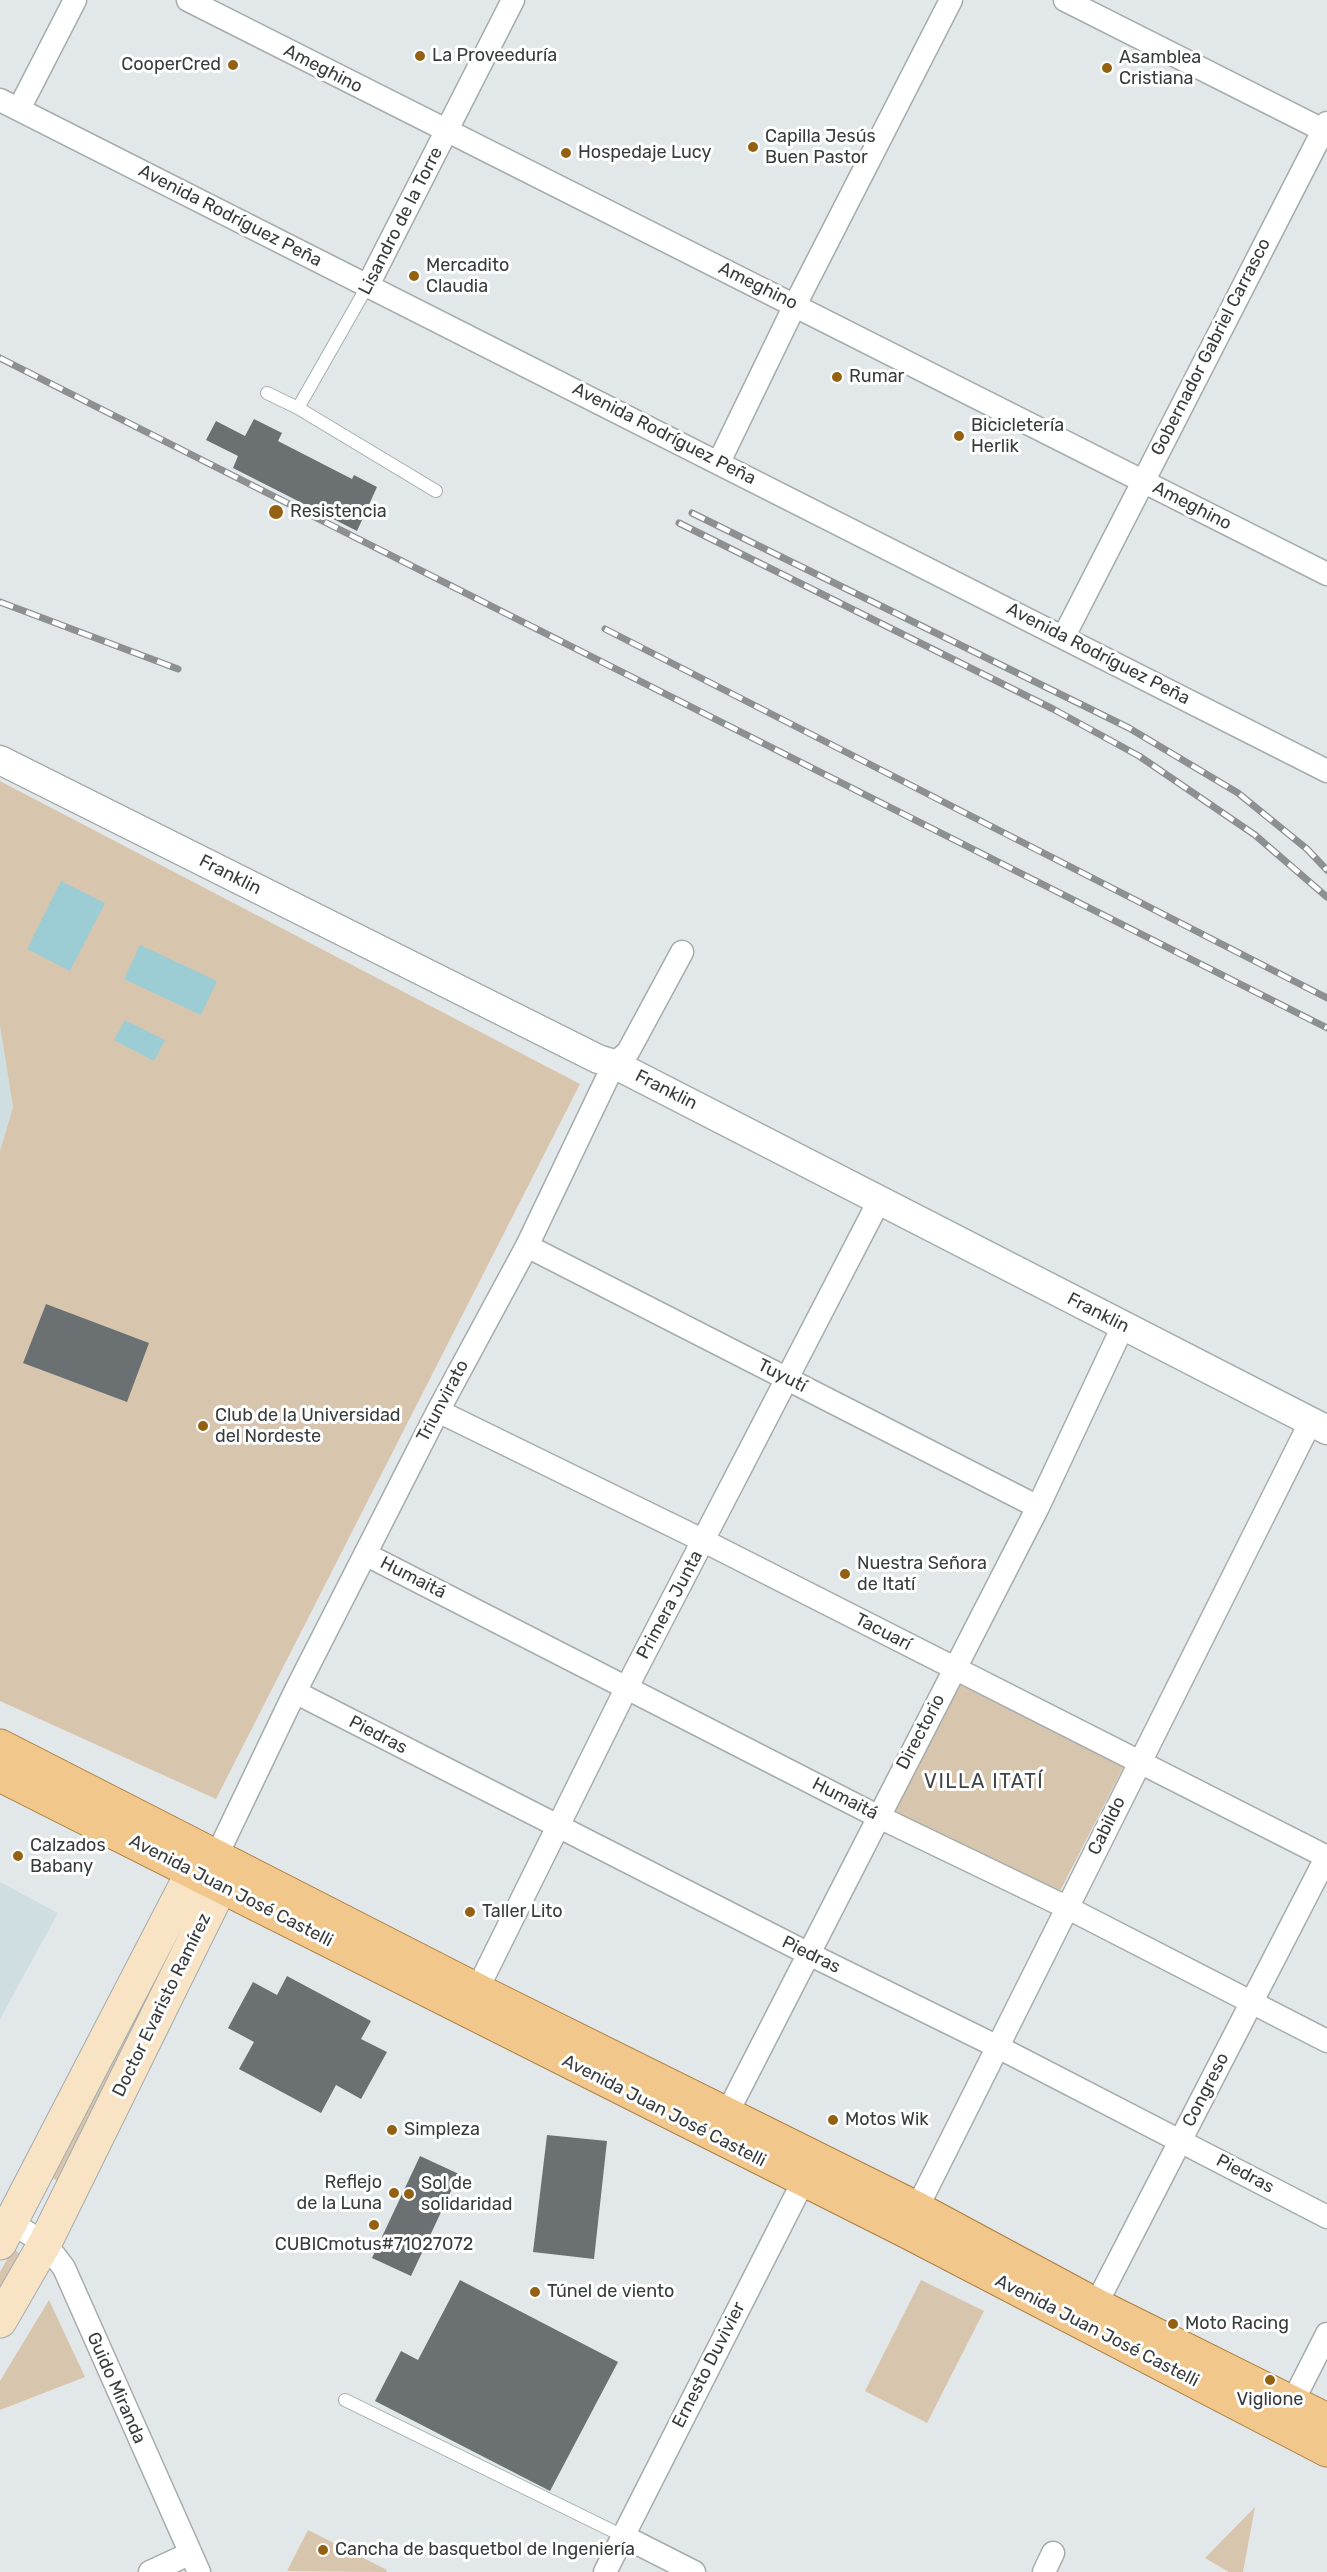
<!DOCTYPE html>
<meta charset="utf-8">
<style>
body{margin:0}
canvas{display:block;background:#e2e8e9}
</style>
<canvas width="1327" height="2572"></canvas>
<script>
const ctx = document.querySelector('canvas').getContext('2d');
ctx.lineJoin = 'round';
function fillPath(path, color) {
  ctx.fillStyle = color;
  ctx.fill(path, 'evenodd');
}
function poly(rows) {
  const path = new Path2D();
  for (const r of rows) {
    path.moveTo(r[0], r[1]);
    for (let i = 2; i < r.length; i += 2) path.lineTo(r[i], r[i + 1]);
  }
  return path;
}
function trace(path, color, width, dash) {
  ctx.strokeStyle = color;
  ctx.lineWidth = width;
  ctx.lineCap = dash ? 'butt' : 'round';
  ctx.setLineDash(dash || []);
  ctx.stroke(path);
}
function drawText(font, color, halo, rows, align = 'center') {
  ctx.font = font + ' Rubik,sans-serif';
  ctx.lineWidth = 6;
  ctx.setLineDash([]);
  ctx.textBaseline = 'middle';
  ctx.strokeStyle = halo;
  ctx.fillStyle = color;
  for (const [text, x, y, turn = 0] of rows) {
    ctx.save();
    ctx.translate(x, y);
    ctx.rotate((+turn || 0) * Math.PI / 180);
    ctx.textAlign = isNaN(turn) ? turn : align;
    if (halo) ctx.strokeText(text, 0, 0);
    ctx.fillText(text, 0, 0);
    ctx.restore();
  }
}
const built = poly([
 [0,1026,13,1107,0,1151],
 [0,1882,58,1913,0,2019]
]);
const green = poly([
 [0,781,580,1084,216,1799,0,1701,0,1151,13,1107,0,1026],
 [958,1684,1124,1766,1059,1893,894,1811],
 [181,1913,194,1920,59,2181,47,2176],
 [13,2249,24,2256,0,2298,0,2272],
 [921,2280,984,2311,927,2423,865,2391],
 [49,2300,85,2377,0,2410,0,2381],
 [1255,2507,1243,2572,1229,2572,1205,2558],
 [308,2530,387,2570,386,2572,287,2571]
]);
const water = poly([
 [61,881,105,903,70,971,27,949],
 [140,945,217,981,201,1015,124,979],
 [125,1020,165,1040,154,1061,114,1040]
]);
const building = poly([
 [254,419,282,433,278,441,352,479,354,475,377,487,357,531,233,468,238,456,206,440,216,421,245,436],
 [46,1304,149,1343,127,1402,23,1363],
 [287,1976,371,2021,361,2039,387,2052,361,2099,336,2085,321,2113,239,2069,254,2042,228,2028,253,1982,277,1995],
 [547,2135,607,2141,594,2259,533,2252],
 [420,2156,459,2174,411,2276,372,2258],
 [460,2280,618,2362,550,2491,375,2401,401,2351,418,2360]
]);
const service = poly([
 [267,393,298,408,436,491],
 [298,408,368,285],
 [345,2400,623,2536]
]);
const minor = poly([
 [188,0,1327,574],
 [1065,0,1327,132],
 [0,100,1327,771],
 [19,109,75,0],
 [368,285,513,0],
 [719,462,795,305,951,0],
 [1064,636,1327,123],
 [527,1246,1038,1507],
 [438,1411,704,1541,1327,1857],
 [365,1554,877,1816,1066,1907,1327,2041],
 [295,1692,809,1954,996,2046,1327,2217],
 [216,1857,295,1692,438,1411,527,1246,614,1064,628,1052,682,952],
 [471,2002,627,1687,879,1201],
 [721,2125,1038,1507,1123,1326],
 [910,2222,1311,1421],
 [11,2223,45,2243,64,2268,199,2572],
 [1090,2316,1327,1856],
 [1292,2417,1292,2403,1327,2334],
 [623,2536,694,2572],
 [150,2572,189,2554],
 [605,2572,810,2168],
 [1044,2572,1053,2553]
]);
const tertiary = poly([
 [0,760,598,1059,614,1064,1327,1430]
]);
const secondary = poly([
 [0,2243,193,1871],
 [0,2321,45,2243,221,1886,216,1857]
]);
const primary = poly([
 [0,1746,477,1990,916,2208,1096,2305,1327,2420],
 [0,1775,906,2231,1327,2450]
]);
const rail = poly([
 [0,358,1327,1028],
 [692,513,1129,728,1238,793,1307,849,1327,870],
 [679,523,1053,709,1139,756,1255,835,1327,897],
 [0,602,178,669],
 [605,629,1327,998]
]);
const markers = [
 [420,56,6,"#946113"],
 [233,65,6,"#946113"],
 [1107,68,6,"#946113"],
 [753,147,6,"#946113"],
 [566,153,6,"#946113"],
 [414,276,6,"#946113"],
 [837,377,6,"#946113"],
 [959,436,6,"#946113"],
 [276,512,8,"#946113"],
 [203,1426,6,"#946113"],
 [845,1574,6,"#946113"],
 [18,1856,6,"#946113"],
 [470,1912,6,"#946113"],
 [833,2120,6,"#946113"],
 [392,2130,6,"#946113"],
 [394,2193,6,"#946113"],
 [409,2194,6,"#946113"],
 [374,2225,6,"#946113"],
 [535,2292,6,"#946113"],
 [1173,2324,6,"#946113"],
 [1270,2380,6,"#946113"],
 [323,2550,6,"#946113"]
];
const poiNames = [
 ["La Proveeduría",432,56],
 ["Asamblea",1119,58],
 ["Cristiana",1119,79],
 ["CooperCred",221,65,"right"],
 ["Capilla Jesús",765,137],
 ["Buen Pastor",765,158],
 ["Hospedaje Lucy",578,153],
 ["Mercadito",426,266],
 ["Claudia",426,287],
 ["Rumar",849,377],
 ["Bicicletería",971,426],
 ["Herlik",971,447],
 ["Resistencia",290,512],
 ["Club de la Universidad",215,1416],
 ["del Nordeste",215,1437],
 ["Nuestra Señora",857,1564],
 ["de Itatí",857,1585],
 ["Calzados",30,1846],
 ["Babany",30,1867],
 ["Taller Lito",482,1912],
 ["Motos Wik",845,2120],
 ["Simpleza",404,2130],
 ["Reflejo",382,2183,"right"],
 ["de la Luna",382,2204,"right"],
 ["Sol de",421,2184],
 ["solidaridad",421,2205],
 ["CUBICmotus#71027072",374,2245,"center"],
 ["Túnel de viento",547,2292],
 ["Moto Racing",1185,2324],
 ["Viglione",1270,2400,"center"],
 ["Cancha de basquetbol de Ingeniería",335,2550]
];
const streetNames = [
 ["Ameghino",323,69,27],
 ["Avenida Rodríguez Peña",230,216,27],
 ["Lisandro de la Torre",401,221,-63],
 ["Ameghino",758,286,26],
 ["Gobernador Gabriel Carrasco",1211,347,-63],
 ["Avenida Rodríguez Peña",664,434,27],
 ["Ameghino",1192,506,27],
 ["Avenida Rodríguez Peña",1098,654,27],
 ["Franklin",230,875,27],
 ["Franklin",666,1090,27],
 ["Franklin",1098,1313,27],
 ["Tuyutí",782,1376,27],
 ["Triunvirato",443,1401,-62],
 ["Humaitá",413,1578,27],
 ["Primera Junta",670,1605,-62],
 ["Tacuarí",883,1632,27],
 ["Directorio",921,1732,-62],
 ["Piedras",378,1735,27],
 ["Humaitá",845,1799,27],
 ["Cabildo",1107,1826,-64],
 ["Avenida Juan José Castelli",231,1891,27],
 ["Piedras",811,1955,26],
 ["Doctor Evaristo Ramírez",162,2005,-64],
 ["Congreso",1206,2090,-63],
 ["Avenida Juan José Castelli",664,2111,27],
 ["Piedras",1245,2174,28],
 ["Avenida Juan José Castelli",1097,2331,27],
 ["Ernesto Duvivier",709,2365,-63],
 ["Guido Miranda",116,2388,66]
];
const neighbourhoodNames = [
 ["VILLA ITATÍ",984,1782]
];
fillPath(built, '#cfdee1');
fillPath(green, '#d8c5ae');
fillPath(water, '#9ccdd4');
fillPath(building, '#6b7172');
trace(service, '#a6acad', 14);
trace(minor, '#a6acad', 25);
trace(tertiary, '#a6acad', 31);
trace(secondary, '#a6acad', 35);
trace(primary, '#ab7e3e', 35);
trace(service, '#fff', 12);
trace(minor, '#fff', 22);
trace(tertiary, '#fff', 28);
trace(secondary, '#f8e3c5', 33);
trace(primary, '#f2c78c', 33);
trace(rail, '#8c9091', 7);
trace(rail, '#fff', 4.5, [14]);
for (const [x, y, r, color] of markers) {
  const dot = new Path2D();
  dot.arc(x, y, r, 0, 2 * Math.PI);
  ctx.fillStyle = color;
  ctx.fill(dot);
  trace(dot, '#fff', 2);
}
drawText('18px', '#393c3c', '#fff', poiNames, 'left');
drawText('18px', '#393c3c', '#fff', streetNames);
ctx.letterSpacing = '1.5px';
drawText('20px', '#404546', '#fff', neighbourhoodNames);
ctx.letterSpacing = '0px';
</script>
